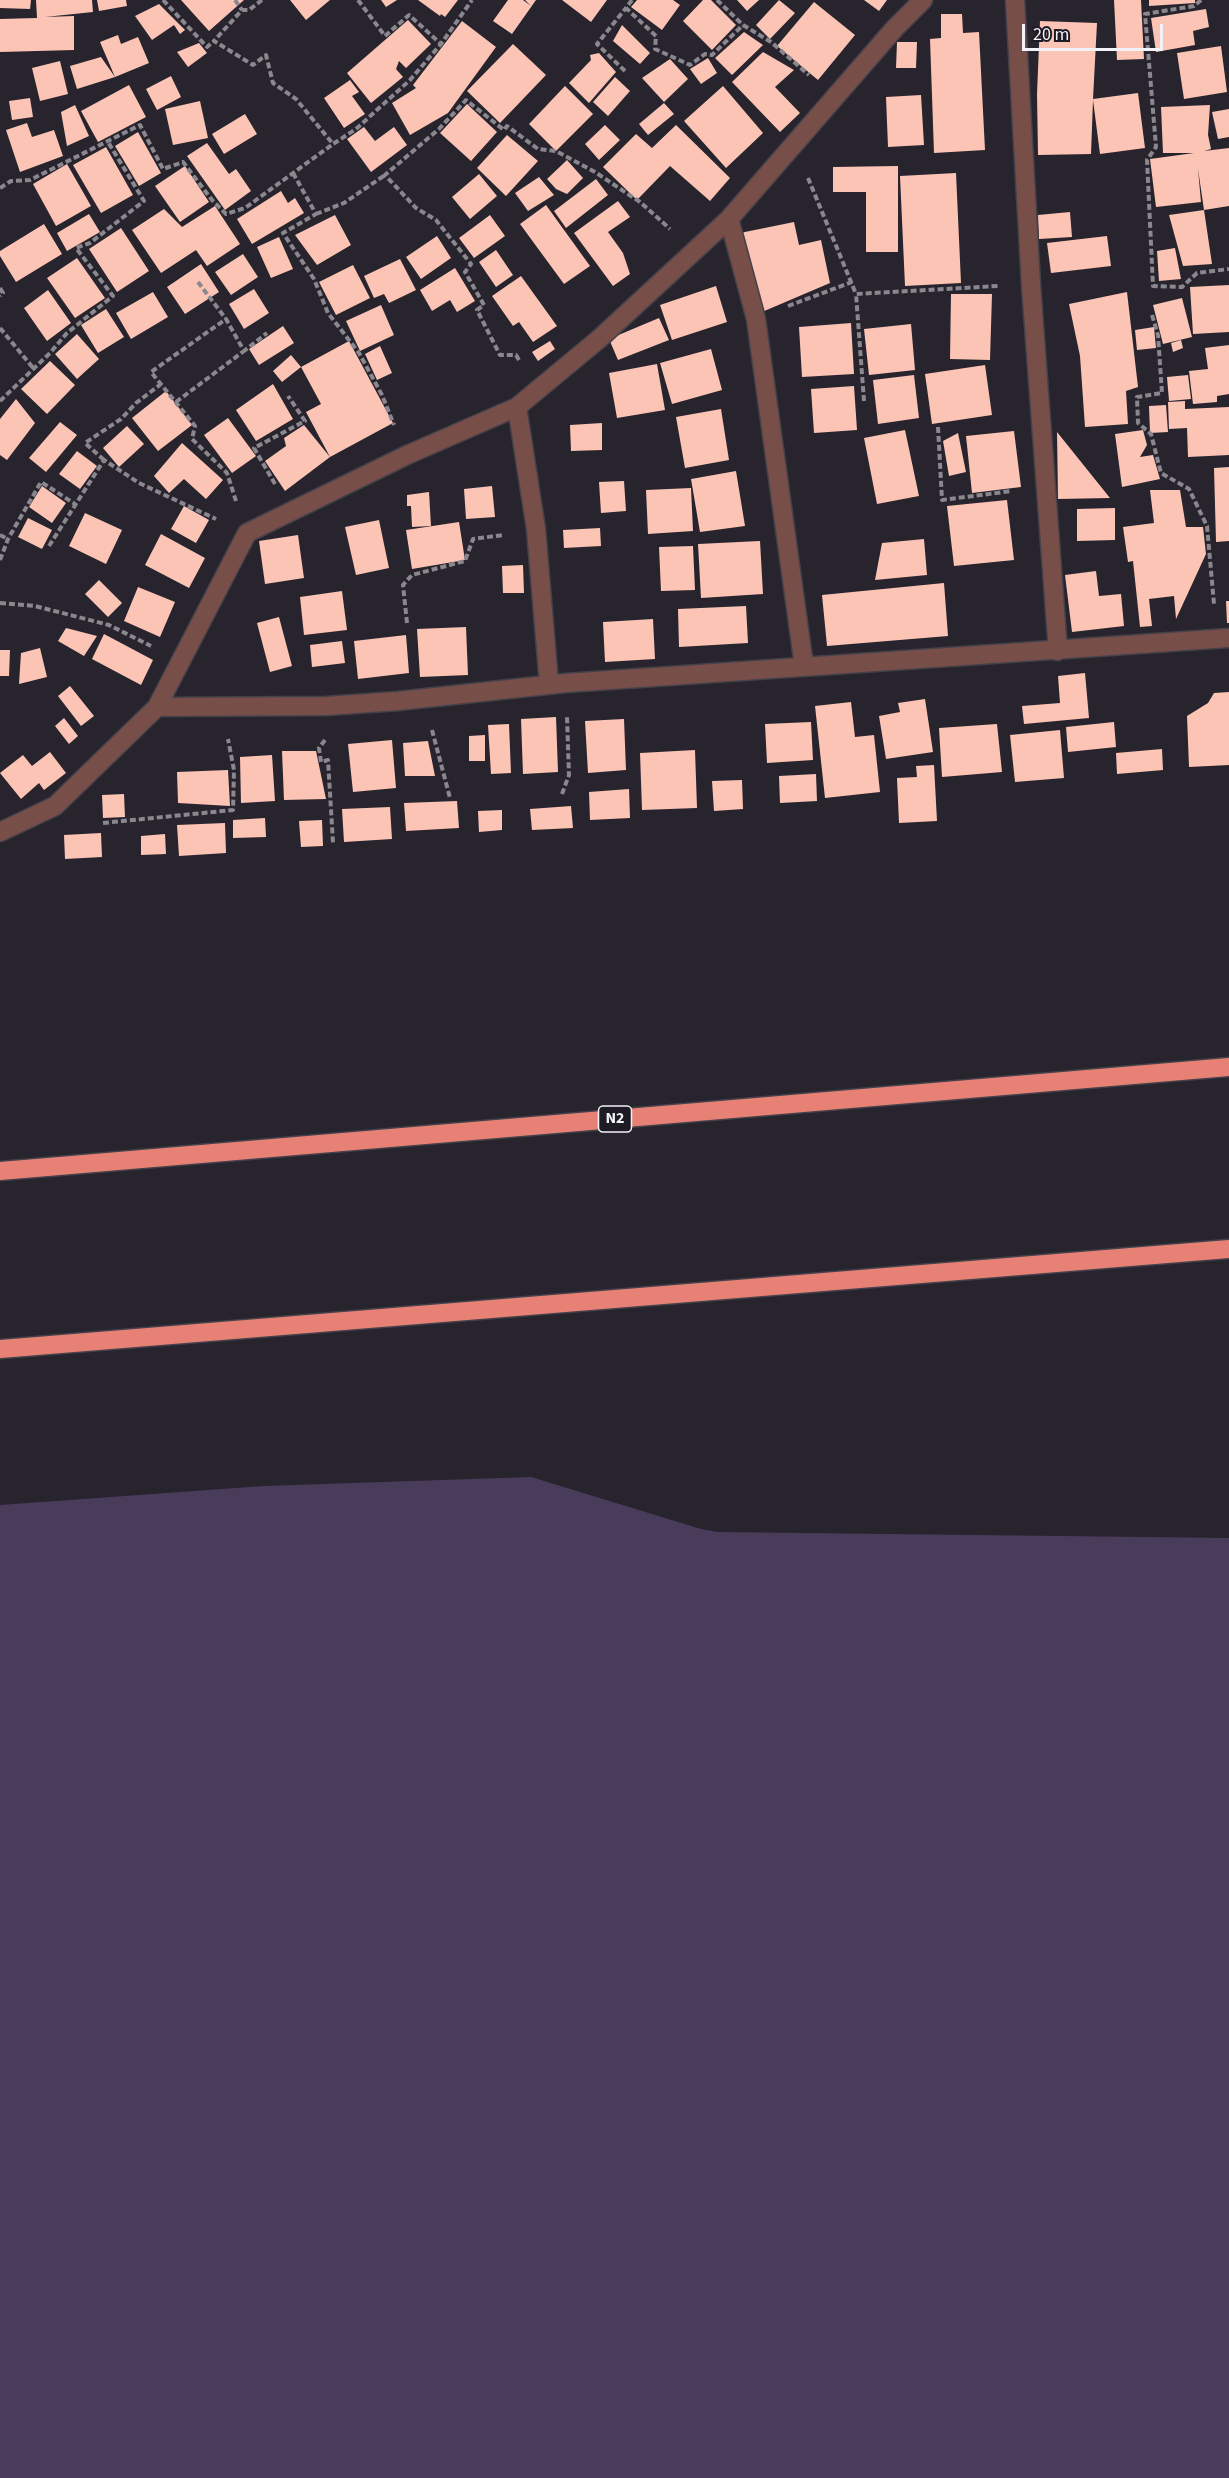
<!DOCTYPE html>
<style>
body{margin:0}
#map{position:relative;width:1229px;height:2478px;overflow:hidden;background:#28242e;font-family:"Source Sans 3",sans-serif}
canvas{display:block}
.scale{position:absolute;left:1022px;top:24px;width:141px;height:27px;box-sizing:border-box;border:3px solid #f4f2f9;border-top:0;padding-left:8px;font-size:18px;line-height:21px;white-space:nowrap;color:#f4f2f9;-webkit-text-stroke:4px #1e1b24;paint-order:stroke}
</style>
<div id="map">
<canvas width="1229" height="2478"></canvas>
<div class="scale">20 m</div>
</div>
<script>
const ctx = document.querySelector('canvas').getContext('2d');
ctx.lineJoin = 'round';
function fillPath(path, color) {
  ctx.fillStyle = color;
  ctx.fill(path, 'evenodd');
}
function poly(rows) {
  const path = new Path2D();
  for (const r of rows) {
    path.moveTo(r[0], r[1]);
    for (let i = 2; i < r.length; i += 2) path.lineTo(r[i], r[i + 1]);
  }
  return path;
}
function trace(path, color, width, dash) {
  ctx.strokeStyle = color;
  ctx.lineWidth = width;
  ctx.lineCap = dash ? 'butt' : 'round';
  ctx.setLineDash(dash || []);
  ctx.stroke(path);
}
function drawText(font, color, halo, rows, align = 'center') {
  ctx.font = font + ' "Source Sans 3",sans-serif';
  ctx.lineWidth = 6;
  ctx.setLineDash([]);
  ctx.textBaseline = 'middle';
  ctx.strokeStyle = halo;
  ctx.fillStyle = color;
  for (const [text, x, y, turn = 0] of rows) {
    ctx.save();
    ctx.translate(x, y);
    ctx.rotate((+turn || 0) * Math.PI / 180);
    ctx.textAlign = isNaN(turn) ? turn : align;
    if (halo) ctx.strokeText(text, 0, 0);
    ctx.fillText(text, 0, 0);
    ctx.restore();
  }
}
const green = poly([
 [531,1477,701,1529,718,1532,1229,1538,1229,2478,0,2478,0,1505,264,1486]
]);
const building = poly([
 [0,0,31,0,30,9,0,8],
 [36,0,92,0,93,12,45,17,74,16,74,50,0,52,0,19,37,18],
 [97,0,126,0,127,6,99,11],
 [181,0,244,0,209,31],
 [290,0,330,0,306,20],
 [381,0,397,0,386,7],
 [418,0,458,0,445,17,441,14,440,16],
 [508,0,523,0,531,6,525,0,536,0,512,34,493,21],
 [562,0,607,0,591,22],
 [637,0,673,0,680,5,662,30,631,7],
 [703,0,711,0,736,25,712,50,683,21],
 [737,0,759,0,747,11],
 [779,0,795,13,770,39,756,25],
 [864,0,887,0,879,11],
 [1114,0,1141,0,1144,59,1117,60],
 [1149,0,1195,0,1195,3,1149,6],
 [814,2,855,35,818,80,777,46],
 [159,4,185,30,180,34,174,25,152,40,135,16],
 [1206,9,1209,27,1193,31,1195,45,1156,52,1151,18],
 [941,14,962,14,963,33,979,32,985,150,934,153,930,39,941,38],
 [408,20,431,44,406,68,399,61,396,69,403,77,371,103,347,73],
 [462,21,496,47,448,113,410,135,392,103,416,88,413,85],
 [1040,21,1097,23,1093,99,1138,93,1145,148,1100,154,1093,100,1091,154,1038,155,1037,94],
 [622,25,650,53,640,64,613,41],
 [744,32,763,45,732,75,715,58],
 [118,35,121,44,138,37,149,63,115,77,100,42],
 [897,42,917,42,916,68,896,68],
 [199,43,207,53,188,67,177,52],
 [513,44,546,75,500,123,467,91],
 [1221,46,1227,92,1184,99,1177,53],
 [763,52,794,70,775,87,800,113,780,132,732,82],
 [599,53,616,72,589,103,569,83,591,60,590,55],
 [101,57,115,77,77,89,70,66],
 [708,58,717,73,701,84,690,69],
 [670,59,688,79,664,102,642,78],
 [60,61,68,94,40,101,32,68],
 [171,76,181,97,157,110,146,89],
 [615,77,630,91,608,116,593,102],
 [350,80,359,92,352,96,365,114,344,128,324,98],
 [129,85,146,117,98,142,81,111],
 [565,86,593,114,556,151,529,124],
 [723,86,763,133,726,168,684,121],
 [921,95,924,145,888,147,886,97],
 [30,98,33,117,12,120,9,101],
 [200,101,208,138,173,145,165,109],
 [664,103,674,114,648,135,639,124],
 [467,104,497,132,471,161,440,133],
 [75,105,89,136,67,146,61,112],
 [1210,105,1208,135,1211,149,1204,151,1229,148,1229,206,1204,210,1198,169,1201,202,1156,207,1150,159,1194,153,1163,153,1161,107],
 [1229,109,1229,137,1218,139,1212,112],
 [245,114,257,134,224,154,212,134],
 [27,123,32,137,54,130,63,156,20,172,6,130],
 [605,125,620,140,599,160,585,144],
 [676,125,730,178,710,201,670,166,637,200,603,167,636,134,652,148],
 [364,127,375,141,394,127,407,145,371,172,347,139],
 [138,132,161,173,139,186,115,146],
 [507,135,538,161,506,196,477,168],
 [207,143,229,174,236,169,251,191,225,210,187,156],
 [106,147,133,195,101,213,73,165],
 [567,160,583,178,567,194,556,189,547,179],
 [67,164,91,206,56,226,33,184],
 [185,166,209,202,180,222,155,186],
 [898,166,898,252,866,252,866,192,833,192,833,167],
 [956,173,961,283,905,286,900,176],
 [479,174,497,196,470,219,452,197],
 [539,177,554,195,528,211,515,193],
 [596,179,608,195,566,228,554,211],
 [281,191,288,203,295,198,304,213,252,244,237,219],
 [618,201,630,217,608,232,623,253,630,274,613,286,574,233],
 [546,205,590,266,564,284,520,224],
 [215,206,240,244,207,266,196,250,161,273,132,230,164,209,182,227],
 [1204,210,1212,264,1183,266,1169,215],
 [1070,212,1072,237,1039,239,1038,215],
 [89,214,100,232,67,251,57,233],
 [335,215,351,245,317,265,295,235],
 [490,215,505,236,474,258,459,238],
 [794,222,799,245,821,240,830,283,762,312,740,233],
 [44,224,62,254,16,282,0,256,0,251],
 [121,228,149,271,117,292,89,249],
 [437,236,451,258,421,279,406,257],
 [1107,236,1111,266,1051,273,1047,243],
 [279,237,293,269,271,278,257,247],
 [1175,248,1181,279,1159,281,1157,251],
 [496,250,513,275,496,287,479,262],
 [243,254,258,277,231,295,215,272],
 [77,258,105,298,75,318,47,278],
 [400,259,416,290,389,303,384,294,374,298,364,276],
 [201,264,219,292,185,314,167,287],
 [353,265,370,298,336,315,319,282],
 [455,268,475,301,457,312,450,300,432,311,420,290],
 [521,276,557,326,533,342,519,322,513,326,492,296],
 [1229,285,1229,332,1193,334,1190,287],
 [716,286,727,322,672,340,660,305],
 [254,289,269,313,244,329,229,304],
 [48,290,71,323,47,341,24,308],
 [153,292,168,317,131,339,116,313],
 [1127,292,1138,387,1126,391,1128,424,1085,427,1080,356,1069,304],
 [951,294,992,294,990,360,950,359],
 [1182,298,1192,337,1163,344,1153,305],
 [381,305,394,335,360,351,346,321],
 [106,309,124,337,98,353,81,325],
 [659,318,669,340,618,360,609,339],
 [851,323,854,374,802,377,799,327],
 [911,324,915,370,869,375,864,329],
 [283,326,294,343,259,365,249,349],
 [1154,327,1156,348,1137,350,1135,330],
 [77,334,99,359,77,379,55,354],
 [1181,340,1183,348,1173,352,1171,343],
 [349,341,393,423,330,457,285,491,265,461,286,446,284,438,304,425,330,457,306,412,321,404,301,367],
 [550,341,555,349,538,361,532,352],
 [1229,345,1229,394,1217,396,1217,402,1193,404,1189,371,1208,369,1205,348],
 [380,346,392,373,377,380,365,354],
 [711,349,722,390,672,404,660,363],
 [291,355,301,367,282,382,273,371],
 [50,361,75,385,47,414,21,389],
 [657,364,665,410,617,418,609,373],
 [985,365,992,415,932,424,925,374],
 [914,375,919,418,878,424,873,380],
 [1188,375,1191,399,1169,401,1167,377],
 [273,384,293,419,256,441,236,410],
 [854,386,857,430,814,433,811,389],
 [166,391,192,425,158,451,132,418],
 [16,399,35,423,7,460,0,455,0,419],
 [1185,401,1185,409,1229,407,1229,455,1188,457,1187,428,1169,429,1168,402],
 [1166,405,1168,432,1150,433,1149,406],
 [721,409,729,460,685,468,676,417],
 [228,418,256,456,232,473,204,435],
 [60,422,77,435,46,472,29,458],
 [602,423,602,450,571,451,570,425],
 [127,426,144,444,119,467,103,448],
 [905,430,919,496,877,504,864,438],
 [1143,430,1147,445,1140,457,1153,455,1160,479,1122,487,1115,434],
 [1014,431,1021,487,972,493,966,436],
 [1057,432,1110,498,1058,499],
 [958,433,966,472,949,476,943,441],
 [182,443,223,480,206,499,184,479,169,493,154,476],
 [77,451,97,466,80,489,59,474],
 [1229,467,1229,541,1216,542,1214,468],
 [736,471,745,526,700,532,691,479],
 [624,481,626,511,601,513,599,482],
 [42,486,66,503,52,523,29,507],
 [492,486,495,517,466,519,464,489],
 [691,488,693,531,648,534,646,490],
 [1150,490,1180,490,1186,527,1203,527,1206,554,1176,619,1174,596,1149,599,1152,626,1140,627,1133,561,1128,562,1123,527,1154,523],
 [429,492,431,526,412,527,411,506,407,506,407,495],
 [1007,500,1014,560,954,566,947,506],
 [184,506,209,520,196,543,171,529],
 [1115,508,1115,540,1077,541,1077,509],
 [85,513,122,530,106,564,69,546],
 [28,518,52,530,42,549,18,537],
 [379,520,389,568,356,575,345,527],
 [459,522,465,560,412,569,406,530],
 [600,528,601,546,564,548,563,530],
 [161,534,205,558,189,588,145,565],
 [298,535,304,578,265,584,259,541],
 [924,539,927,575,875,580,882,543],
 [760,541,763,594,701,598,698,544],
 [693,546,695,590,661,591,659,547],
 [523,565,524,593,503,593,502,566],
 [1096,571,1099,596,1121,594,1124,626,1072,632,1065,575],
 [99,580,122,603,108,617,85,594],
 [944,583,948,636,827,646,822,595],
 [138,587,175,602,160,637,124,621],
 [342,591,347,630,304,635,300,597],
 [1226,601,1229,601,1229,623,1227,623],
 [746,606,748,643,679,647,678,609],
 [279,617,292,666,270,672,257,623],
 [653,619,655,659,605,662,603,622],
 [466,627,468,675,420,677,417,629],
 [66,628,97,636,84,656,58,641],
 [104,634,153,660,141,685,92,659],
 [406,635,409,673,358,679,354,641],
 [342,641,345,663,312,667,310,645],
 [40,648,47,677,19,684,21,653],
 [0,650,10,650,9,676,0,676],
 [1085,673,1089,718,1024,724,1022,706,1060,703,1058,676],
 [70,686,94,716,81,726,58,696],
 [1229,692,1229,765,1189,767,1187,716,1208,703,1214,693],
 [925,699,933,752,886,759,879,716,900,712,898,703],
 [851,702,855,737,874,735,880,792,825,798,815,706],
 [556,717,558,772,523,774,521,719],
 [64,718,78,736,69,744,55,726],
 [624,719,626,770,588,773,585,721],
 [811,722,813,760,767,763,765,724],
 [1114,722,1116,747,1068,752,1066,727],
 [509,724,511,773,491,774,488,725],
 [997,724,1002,772,942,777,939,728],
 [1060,730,1064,778,1015,782,1010,735],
 [485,735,485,761,469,761,469,736],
 [392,740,396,788,353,792,348,744],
 [428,741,435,776,405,776,403,743],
 [1162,749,1163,770,1117,774,1116,753],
 [695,750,697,808,642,810,640,753],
 [282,751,316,751,326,799,284,800],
 [50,752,66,773,44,790,39,783,21,799,0,773,23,755,32,766],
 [272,755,275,801,241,803,240,757],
 [934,765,937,821,899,823,897,778,917,777,916,766],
 [228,770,230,806,178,803,177,772],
 [816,774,817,801,780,803,779,776],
 [742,780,743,809,714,811,712,781],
 [629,789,630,818,590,820,589,792],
 [124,794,125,817,103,818,102,795],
 [457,801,459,828,406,831,404,803],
 [571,806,573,828,532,830,530,809],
 [390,807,392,839,344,842,342,809],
 [502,810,502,830,479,832,478,811],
 [265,818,266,837,233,838,233,820],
 [322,820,323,846,301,847,299,821],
 [225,823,226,853,179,856,177,825],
 [101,833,102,857,65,859,64,835],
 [165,834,166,854,141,855,141,836]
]);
const path = poly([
 [163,0,207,47,214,41],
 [235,0,242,10],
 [262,0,249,10,242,10,214,41,253,65,266,55,273,83,296,99,333,144,356,129,410,80,441,44],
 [358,0,385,36,409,15,441,44,472,0],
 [632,0,626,8,656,36,655,49,690,65,705,54,712,55,743,25],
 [717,0,743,25,771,42,809,75],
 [1201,0,1194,6,1145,14,1156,147,1147,160,1153,286,1182,287,1197,273,1229,269],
 [625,71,597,44,626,8],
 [293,173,316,214,283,233,314,279,328,313,359,353,382,395,394,425],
 [808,178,856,294],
 [0,188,11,181,30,180,140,125,163,169,183,162,212,200,226,214,245,208,333,144],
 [316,214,344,203,385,175],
 [198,282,226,319],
 [0,288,3,293,0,296],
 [788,306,852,282],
 [1152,315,1158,335,1162,393,1137,397,1138,423,1151,434,1161,473,1189,489,1207,526,1214,604],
 [0,328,34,369],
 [519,360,516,355,500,355,477,310,484,305,465,272,471,264,436,220,416,208,385,175,439,129,466,100,504,130,507,126,538,149,556,151,595,172,640,202,670,229],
 [0,401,50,353,67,333,113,296,76,248,90,243,144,201,108,142],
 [864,401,856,294,998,286],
 [176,402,244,351],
 [938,427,942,500,1012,491],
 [104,460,85,443,121,419,136,403,161,384],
 [275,484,254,448,305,421,288,396],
 [236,501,227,473,192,439,195,426,151,372,226,319,244,351,267,333],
 [0,535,8,539],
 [49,546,104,460,139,483,216,519],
 [0,560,8,539,41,482,75,504],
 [0,603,35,606,109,625,151,646],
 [407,623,403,585,412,575,465,561,473,539,503,535],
 [432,730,450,798],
 [325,740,319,748,321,762,328,760,333,843],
 [562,794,569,775,567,717],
 [103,823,233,810,234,770,228,739]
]);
const minor = poly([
 [1015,0,1031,285,1058,651],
 [729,219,756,319,804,666],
 [517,407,536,529,549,684],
 [157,707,326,706,398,701,566,683,1229,638],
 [0,832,55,806,157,707,247,533,407,455,517,407,599,339,729,219,895,28,923,0]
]);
const motorway = poly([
 [0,1171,1229,1067],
 [0,1349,1229,1249]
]);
const shields = [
 [615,1119,33]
];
const shieldNames = [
 ["N2",615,1119]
];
fillPath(green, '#493c5b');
fillPath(building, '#fcc4b5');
trace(minor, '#45414a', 21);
trace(motorway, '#45414a', 21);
trace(path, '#8a878f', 4, [6, 3]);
trace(minor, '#784e49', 18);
trace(motorway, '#e78175', 18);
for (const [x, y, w] of shields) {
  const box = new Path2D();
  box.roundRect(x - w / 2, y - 13, w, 26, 4.5);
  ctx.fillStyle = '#1e1b24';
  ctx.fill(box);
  trace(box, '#f4f2f9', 1.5);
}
drawText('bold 16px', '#f4f2f9', null, shieldNames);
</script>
